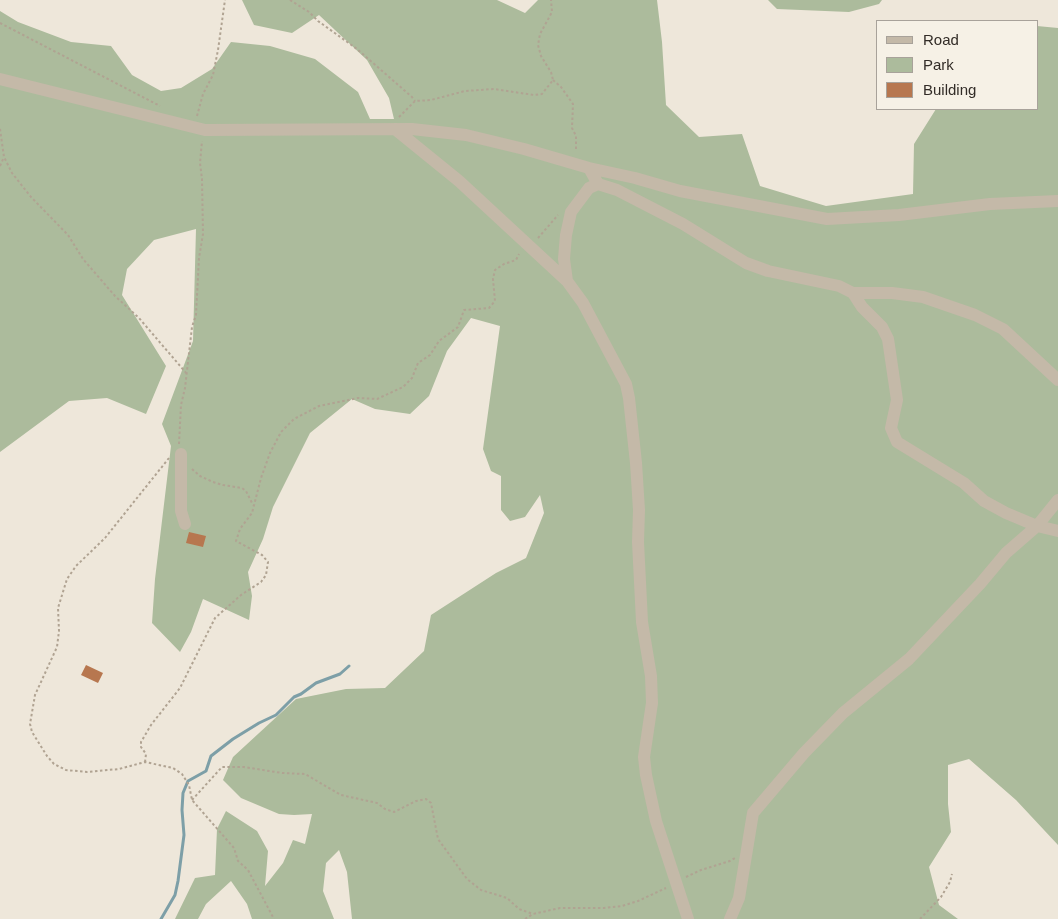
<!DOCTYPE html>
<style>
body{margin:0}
#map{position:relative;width:1058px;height:919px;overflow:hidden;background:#eee7da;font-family:Arial,sans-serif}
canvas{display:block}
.legend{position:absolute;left:876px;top:20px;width:162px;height:90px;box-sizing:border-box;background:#f6f1e6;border:1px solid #a8a29a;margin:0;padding:6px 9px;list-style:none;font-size:15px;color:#322c27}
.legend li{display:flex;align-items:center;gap:10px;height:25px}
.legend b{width:25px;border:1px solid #a8a29a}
</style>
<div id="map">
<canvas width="1058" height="919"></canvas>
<ul class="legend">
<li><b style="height:6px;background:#c4b9a8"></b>Road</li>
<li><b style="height:14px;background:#acbb9c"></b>Park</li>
<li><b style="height:14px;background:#b7774f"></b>Building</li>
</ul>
</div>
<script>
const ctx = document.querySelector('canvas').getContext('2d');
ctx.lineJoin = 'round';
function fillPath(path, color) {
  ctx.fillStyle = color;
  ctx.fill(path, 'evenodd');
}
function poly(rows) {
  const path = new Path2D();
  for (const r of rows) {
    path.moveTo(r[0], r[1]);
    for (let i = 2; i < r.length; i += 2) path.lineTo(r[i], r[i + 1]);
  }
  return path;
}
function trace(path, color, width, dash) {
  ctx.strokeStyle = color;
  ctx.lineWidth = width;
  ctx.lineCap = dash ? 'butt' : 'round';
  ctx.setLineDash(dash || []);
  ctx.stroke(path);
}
const green = poly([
 [242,0,497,0,525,13,538,0,657,0,662,42,666,105,699,137,742,134,760,186,826,206,913,194,914,144,936,109,1037,109,1037,26,1058,28,1058,845,1016,800,969,759,948,765,948,804,951,832,929,867,939,905,958,919,352,919,347,872,339,850,326,863,323,891,334,919,252,919,247,904,231,881,206,904,198,919,175,919,195,878,215,875,217,829,226,811,257,831,268,851,265,886,283,863,293,840,305,844,312,814,294,815,279,814,241,798,223,780,233,757,296,699,346,689,385,688,424,651,431,615,496,573,526,558,544,513,540,495,525,517,510,521,501,510,501,476,491,471,483,449,500,326,471,318,447,351,429,396,410,414,375,409,352,399,310,433,273,507,263,539,248,572,252,596,249,620,203,599,191,632,180,652,152,623,155,579,171,446,162,424,193,341,196,229,154,240,127,269,122,295,166,366,146,414,107,398,69,401,0,452,0,11,18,22,71,42,111,46,132,75,161,91,181,88,212,69,231,42,270,46,315,59,358,92,370,119,394,119,389,98,367,60,319,15,292,33,254,25],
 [768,0,882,0,879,4,849,12,777,9]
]);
const stream = poly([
 [161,919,175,895,178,881,184,835,182,810,183,793,188,781,206,771,211,756,233,739,259,723,276,715,294,697,301,694,316,683,340,674,349,666]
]);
const building = poly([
 [189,532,206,536,203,547,186,543],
 [86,665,103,673,98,683,81,675]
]);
const path = poly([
 [290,0,309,12,318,21,357,49,412,97,415,101],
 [0,23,160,106],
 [553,80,561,87,573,104,572,128,576,136,576,151],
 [197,116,203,94,213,75,218,50,225,0],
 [399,117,415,101,431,100,465,91,494,89,534,95,542,94,553,80,551,72,541,56,538,45,540,34,552,12,551,0],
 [0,129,4,157,12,173,31,197,68,235,83,259,115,296,139,318,187,374],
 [0,166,4,157],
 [538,238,558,215],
 [179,444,181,405,185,388,192,327,196,315,199,258,203,234,202,179,200,163,202,141],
 [169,458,105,538,76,566,67,579,58,608,59,631,57,647,35,695,30,724,32,732,47,756,54,764,66,770,87,772,119,769,145,762,173,768,182,774,189,785,192,800,234,848,238,861,248,870,274,919],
 [192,469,200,476,213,482,223,485,242,488,246,491,253,505],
 [145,762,146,754,141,747,141,742,151,725,180,688,215,618,241,595,261,582,266,575,268,562,262,555,236,541,240,529,252,513,261,478,270,453,281,432,294,419,319,406,358,398,377,399,403,387,412,378,418,363,430,355,439,341,458,327,464,310,489,308,495,301,493,279,495,270,504,264,516,260,519,254],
 [192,800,222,767,244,767,282,773,305,774,341,795,377,803,385,809,394,812,416,801,426,799,431,803,438,839,467,879,481,890,507,898,519,909,533,914],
 [686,877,701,870,730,861,735,858],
 [525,919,533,914,560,908,604,908,622,906,638,901,666,888],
 [920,919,941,897,950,882,952,874]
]);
const minor = poly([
 [0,79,205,130,412,129,466,135,524,149,589,168,635,178,680,191,827,219,899,215,990,204,1058,201],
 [395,129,459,181,567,281,583,303,626,384,629,398,636,463,639,510,638,542,642,622,651,676,652,703,644,757,646,775,656,821,688,919],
 [589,168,598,184,617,190,683,224,746,263,768,271,839,286,853,293,862,307,882,327,888,339,897,400,891,428,897,442,964,483,984,501,1006,513,1037,526,1058,531],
 [567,281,564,259,566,235,571,212,589,188,598,184],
 [853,293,892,293,923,297,975,315,1003,329,1058,380],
 [181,454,181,511,185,524],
 [730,919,739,898,753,813,804,753,843,713,909,659,980,584,1006,553,1037,526,1058,500]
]);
fillPath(green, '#acbb9c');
trace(stream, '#7d9fa7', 3);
fillPath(building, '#b7774f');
trace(path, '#b0a392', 2, [2.5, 2.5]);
trace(minor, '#c4b9a8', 12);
</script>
